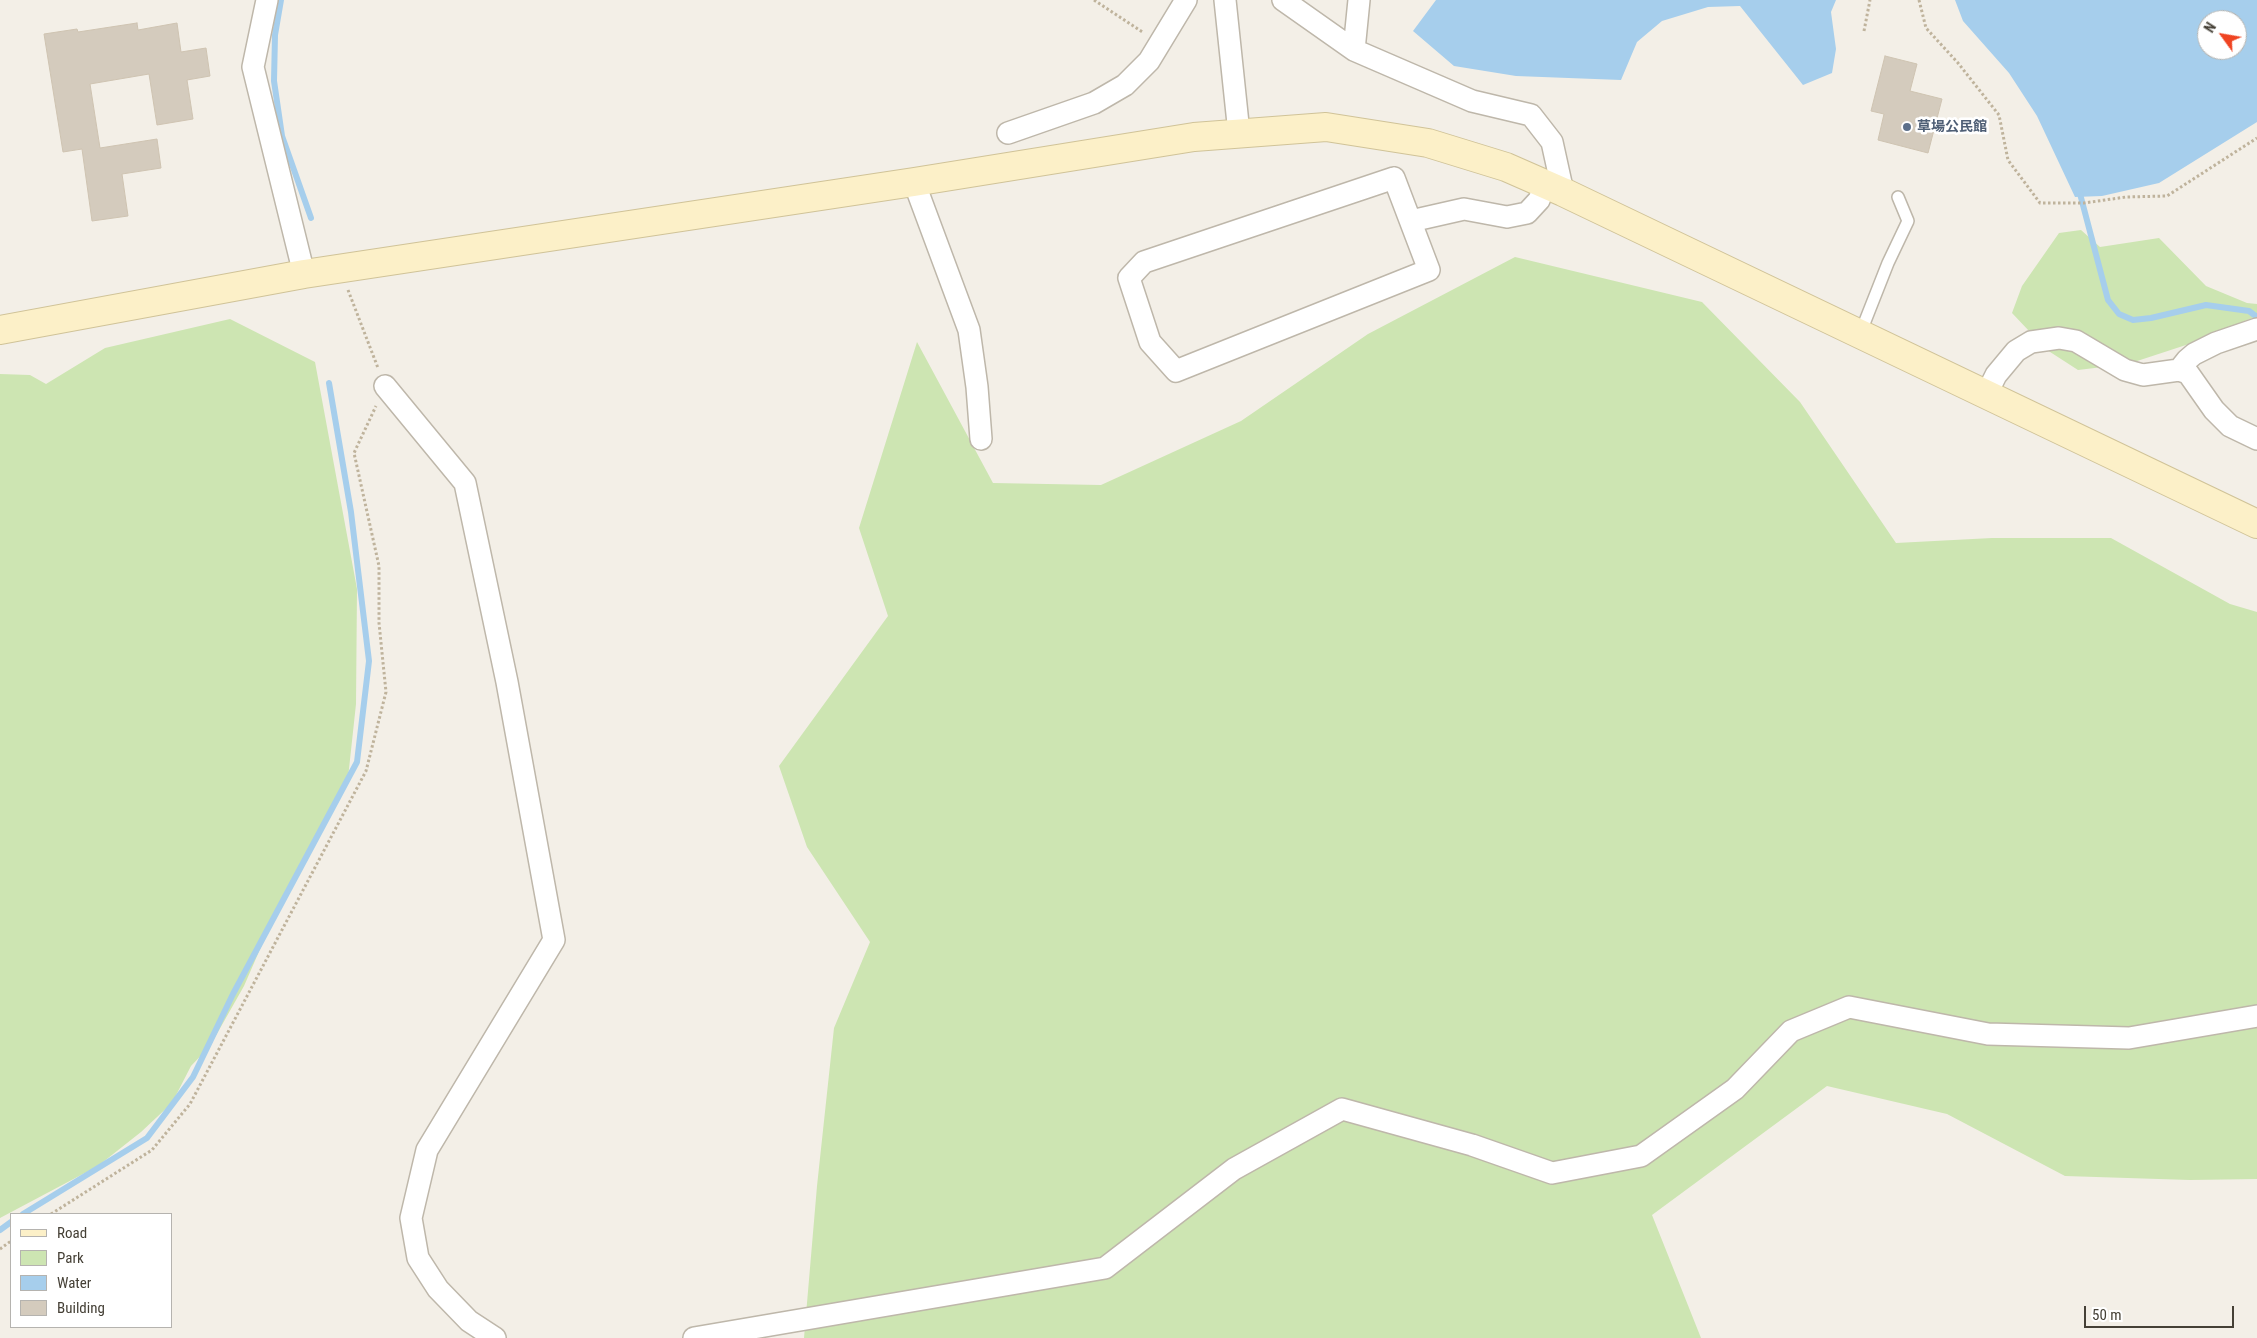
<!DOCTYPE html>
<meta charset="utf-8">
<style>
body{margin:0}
#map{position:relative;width:2257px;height:1338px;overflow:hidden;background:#f3efe7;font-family:"Roboto Condensed",sans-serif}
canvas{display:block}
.legend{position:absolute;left:10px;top:1213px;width:162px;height:115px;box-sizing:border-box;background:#fff;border:1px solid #b5b3af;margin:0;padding:6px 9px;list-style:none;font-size:15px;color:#454036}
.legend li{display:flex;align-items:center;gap:10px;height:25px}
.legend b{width:25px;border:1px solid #b5b3af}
.north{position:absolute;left:2197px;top:10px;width:50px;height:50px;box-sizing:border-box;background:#fff;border:1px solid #b5b3af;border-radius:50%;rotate:302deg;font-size:14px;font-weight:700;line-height:20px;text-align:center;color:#454036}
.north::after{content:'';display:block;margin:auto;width:18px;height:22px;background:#ef4422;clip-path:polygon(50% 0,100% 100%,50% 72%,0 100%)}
.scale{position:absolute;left:2084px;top:1306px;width:150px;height:22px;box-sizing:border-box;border:2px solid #454036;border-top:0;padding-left:6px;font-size:15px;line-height:18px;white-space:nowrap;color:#454036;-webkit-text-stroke:4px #fff;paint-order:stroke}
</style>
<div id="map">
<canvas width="2257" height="1338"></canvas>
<ul class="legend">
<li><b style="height:6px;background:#fcf0c8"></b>Road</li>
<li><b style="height:14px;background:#cde5b2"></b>Park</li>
<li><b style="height:14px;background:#a6ceec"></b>Water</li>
<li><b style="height:14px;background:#d4cbbd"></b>Building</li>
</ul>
<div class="north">N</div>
<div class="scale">50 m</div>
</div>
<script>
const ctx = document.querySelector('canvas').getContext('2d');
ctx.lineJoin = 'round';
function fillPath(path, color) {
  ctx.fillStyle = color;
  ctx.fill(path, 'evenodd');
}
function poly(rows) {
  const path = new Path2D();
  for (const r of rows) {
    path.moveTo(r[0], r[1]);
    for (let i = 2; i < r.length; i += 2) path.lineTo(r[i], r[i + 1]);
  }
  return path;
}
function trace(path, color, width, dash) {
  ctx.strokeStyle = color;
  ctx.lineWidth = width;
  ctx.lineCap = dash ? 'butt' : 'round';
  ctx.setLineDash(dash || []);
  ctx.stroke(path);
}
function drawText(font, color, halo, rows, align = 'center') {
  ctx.font = font + ' "Roboto Condensed","Noto Sans JP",sans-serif';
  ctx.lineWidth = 5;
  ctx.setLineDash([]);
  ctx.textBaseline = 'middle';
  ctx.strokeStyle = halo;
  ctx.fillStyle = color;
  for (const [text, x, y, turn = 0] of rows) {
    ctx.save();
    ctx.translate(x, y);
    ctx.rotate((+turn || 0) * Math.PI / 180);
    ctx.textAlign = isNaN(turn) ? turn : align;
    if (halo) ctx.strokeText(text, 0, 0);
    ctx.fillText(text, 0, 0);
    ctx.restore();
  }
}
const green = poly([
 [2081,230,2100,247,2159,238,2206,286,2247,303,2257,304,2257,316,2189,344,2128,364,2078,370,2047,350,2012,313,2022,286,2059,233],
 [1515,257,1702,302,1800,402,1896,543,1992,538,2111,538,2230,604,2257,612,2257,1179,2190,1180,2065,1176,1947,1114,1827,1086,1652,1215,1701,1338,804,1338,817,1186,834,1028,870,942,807,847,779,766,888,616,859,528,917,342,993,483,1101,485,1241,421,1368,334],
 [230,319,315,362,357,589,356,704,348,778,310,854,274,917,244,986,210,1046,191,1066,172,1103,141,1132,98,1166,0,1218,0,374,30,375,46,384,105,348]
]);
const water = poly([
 [1436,0,1836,0,1831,12,1836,49,1832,73,1803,85,1740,6,1708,7,1662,21,1637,42,1621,80,1516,76,1454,66,1413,31],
 [1955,0,2257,0,2257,122,2159,183,2102,196,2075,197,2037,116,2009,73,1963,21],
 [2207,20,2237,20,2237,50,2207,50]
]);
const stream = poly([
 [281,0,275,35,274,81,282,136,311,218],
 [2079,190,2108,300,2119,314,2133,320,2151,318,2206,305,2249,311,2257,317],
 [23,1214,147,1138,193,1077,233,994,357,762,369,661,351,512,329,383],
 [0,1230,11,1222]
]);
const building = poly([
 [137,23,138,30,177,23,181,52,206,48,210,76,187,80,193,119,157,125,149,74,90,84,100,148,157,139,161,168,122,174,128,216,92,221,82,149,63,152,44,34,77,29,78,32,137,23],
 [1885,56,1917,64,1910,91,1942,99,1928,153,1878,140,1884,114,1871,111,1885,56]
]);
const path = poly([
 [1094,0,1144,33],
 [1919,0,1926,28,1958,63,1999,115,2008,160,2040,203,2084,203,2126,197,2167,196,2257,138],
 [1864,31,1870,0],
 [348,290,378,368],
 [51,1214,152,1150,190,1104,366,771,386,692,379,623,379,566,354,453,376,406],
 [0,1249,11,1241]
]);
const lane = poly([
 [1860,334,1888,263,1908,221,1898,197]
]);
const street = poly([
 [267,0,253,67,304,274],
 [1225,0,1239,133],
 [1283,0,1354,50,1472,101,1531,115,1552,142,1563,192],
 [1354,50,1359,0],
 [1008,133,1094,103,1125,85,1149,61,1186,0],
 [1394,178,1429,270,1176,371,1150,342,1129,278,1144,262,1394,178],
 [914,182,969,330,977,387,981,439],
 [1411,221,1464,209,1507,217,1527,213,1539,200,1545,185],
 [2179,370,2187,360,2194,354,2216,343,2257,329],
 [385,386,465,483,507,682,554,940,427,1150,411,1218,418,1258,438,1289,469,1321,495,1338],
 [1986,395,1996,375,2016,351,2031,342,2059,338,2076,341,2125,370,2143,375,2179,370,2188,373,2214,410,2230,426,2257,439],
 [694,1338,1105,1268,1234,1169,1342,1109,1472,1145,1552,1173,1641,1156,1735,1089,1791,1031,1849,1007,1988,1034,2129,1038,2257,1016]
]);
const secondary = poly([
 [0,330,304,274,914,182,1194,137,1326,127,1428,143,1506,167,1563,192,2257,524]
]);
const markers = [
 [1907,127,5,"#5c6f8a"]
];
const serviceNames = [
 ["草場公民館",1917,127]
];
fillPath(green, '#cde5b2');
fillPath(water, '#a6ceec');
trace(stream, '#a6ceec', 6);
fillPath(building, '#d4cbbd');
trace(building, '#cec3b1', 1);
trace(lane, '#beb7aa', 14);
trace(street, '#beb7aa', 24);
trace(secondary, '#d0c398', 30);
trace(path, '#bfb39c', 3, [2.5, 2.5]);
trace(lane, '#fff', 11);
trace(street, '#fff', 21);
trace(secondary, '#fcf0c8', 28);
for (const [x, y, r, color] of markers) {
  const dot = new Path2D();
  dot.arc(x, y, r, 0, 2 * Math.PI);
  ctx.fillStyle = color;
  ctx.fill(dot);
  trace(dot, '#fff', 2);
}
drawText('bold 14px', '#4e5e75', '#fff', serviceNames, 'left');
</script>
